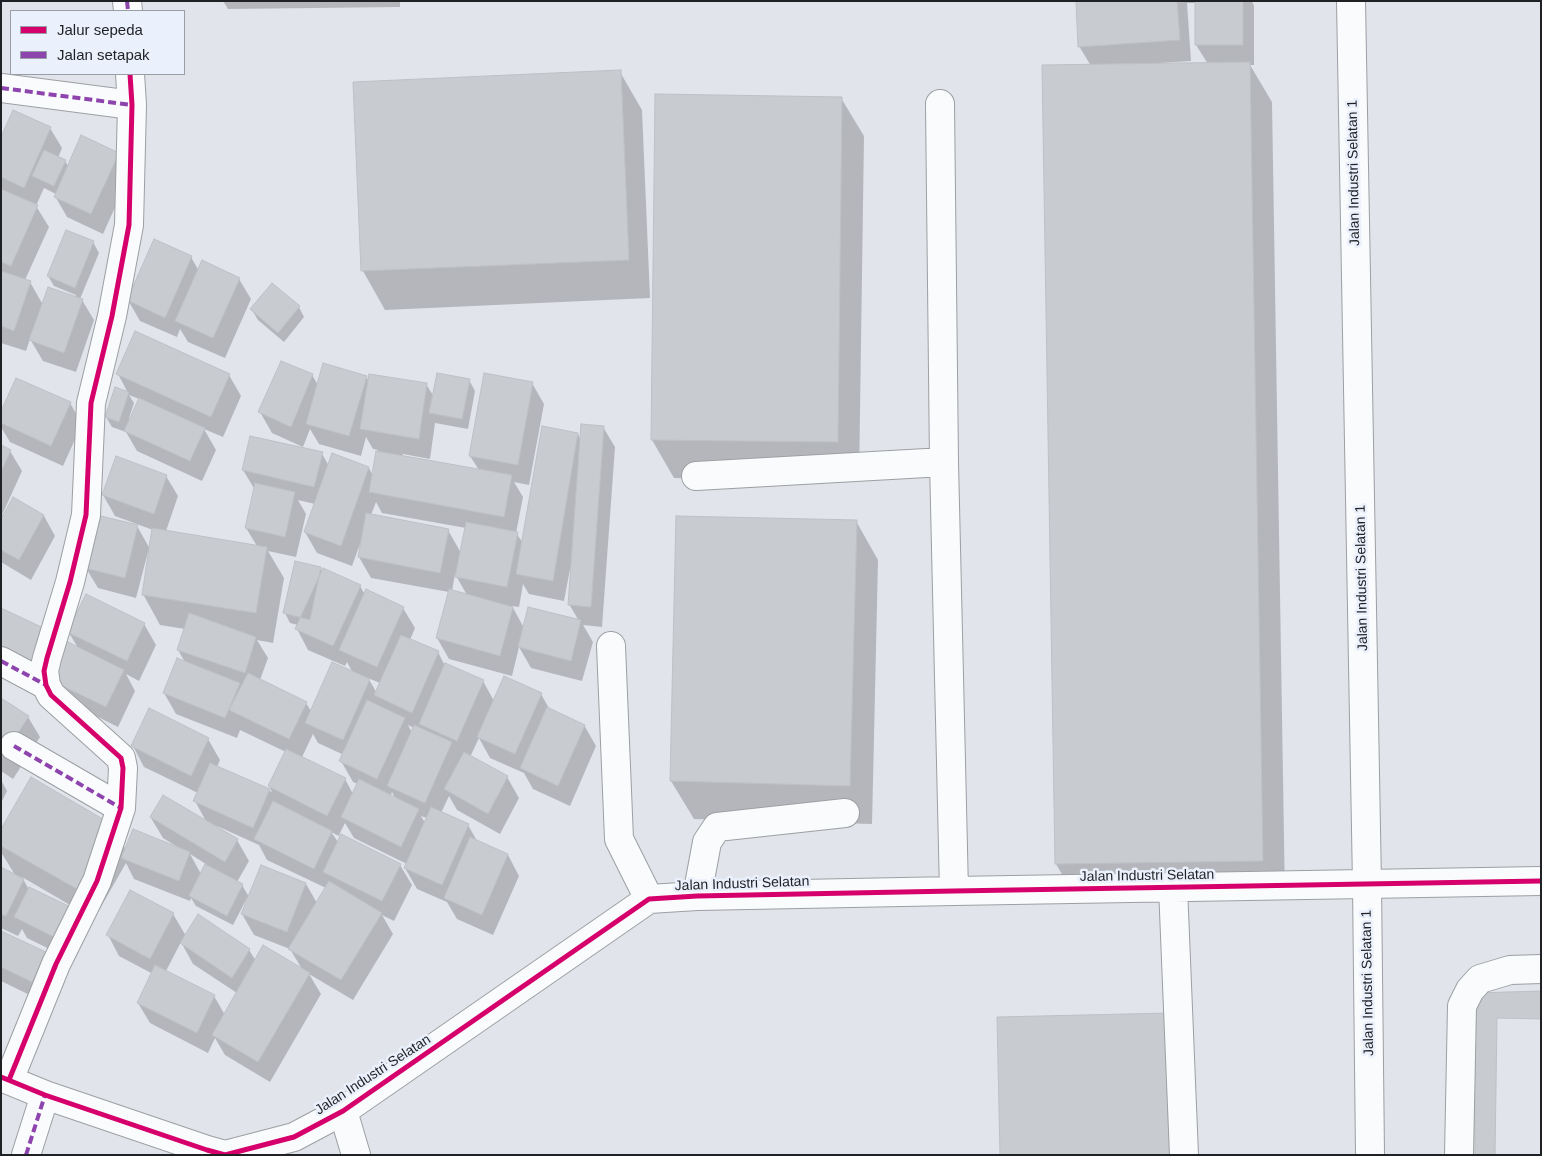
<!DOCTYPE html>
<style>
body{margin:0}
#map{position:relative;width:1542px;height:1156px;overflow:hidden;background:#e1e4ea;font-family:Arial,sans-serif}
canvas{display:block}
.frame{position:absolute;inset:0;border:2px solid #1f2125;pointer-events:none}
.legend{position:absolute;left:10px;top:10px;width:175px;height:65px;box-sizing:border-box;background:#eaf0fc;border:1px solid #999da6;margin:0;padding:6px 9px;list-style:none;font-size:15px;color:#1f2125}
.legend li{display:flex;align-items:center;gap:10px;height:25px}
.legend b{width:25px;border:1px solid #999da6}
</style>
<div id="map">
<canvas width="1542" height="1156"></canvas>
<div class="frame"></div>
<ul class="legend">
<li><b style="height:6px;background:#d6006c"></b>Jalur sepeda</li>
<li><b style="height:6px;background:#8e44ad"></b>Jalan setapak</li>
</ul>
</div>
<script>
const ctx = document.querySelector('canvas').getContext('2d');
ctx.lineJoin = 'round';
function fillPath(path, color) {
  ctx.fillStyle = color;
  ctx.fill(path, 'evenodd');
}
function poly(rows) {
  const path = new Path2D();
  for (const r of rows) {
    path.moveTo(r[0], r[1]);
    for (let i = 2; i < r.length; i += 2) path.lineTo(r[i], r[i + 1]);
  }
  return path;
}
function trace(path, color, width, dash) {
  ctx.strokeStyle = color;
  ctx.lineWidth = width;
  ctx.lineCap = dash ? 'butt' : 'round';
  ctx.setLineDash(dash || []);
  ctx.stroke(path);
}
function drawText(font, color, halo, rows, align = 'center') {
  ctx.font = font + ' Arial,sans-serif';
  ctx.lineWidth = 5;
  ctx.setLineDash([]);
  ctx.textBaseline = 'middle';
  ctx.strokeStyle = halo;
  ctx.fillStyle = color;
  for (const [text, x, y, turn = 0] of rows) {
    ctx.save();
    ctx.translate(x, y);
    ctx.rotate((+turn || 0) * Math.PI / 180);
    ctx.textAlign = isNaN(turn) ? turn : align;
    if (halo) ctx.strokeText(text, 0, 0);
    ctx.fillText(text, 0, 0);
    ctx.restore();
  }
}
const shadow = poly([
 [223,1,400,1,400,7,228,9],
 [1077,1,1252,1,1254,6,1254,65,1250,65,1272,102,1285,899,1078,902,1056,864,1091,66,1079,46],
 [1187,3,1196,3,1196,45,1208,64,1160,65,1160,63,1191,61],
 [620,72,642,110,650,298,385,310,363,271,354,83],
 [841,98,864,136,859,481,674,478,652,440],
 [50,128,62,148,58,158,65,161,68,166,118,154,130,174,103,234,67,217,55,196,56,194,44,188,36,206,49,227,25,280,30,282,43,305,75,297,76,295,54,286,48,276,93,242,99,253,80,299,82,300,94,320,76,372,43,361,30,339,26,351,1,343,1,140],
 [191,257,199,271,239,279,251,299,225,358,188,342,180,329,177,337,140,321,128,300],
 [299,307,304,317,284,342,258,320,252,310],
 [118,374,229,375,241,396,223,437,204,429,216,450,202,481,137,451,126,432,112,427,106,417,128,393],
 [129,395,139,399,131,418,129,418,134,403],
 [312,375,318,385,366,377,369,381,426,384,434,397,469,380,475,391,468,429,435,423,430,459,403,454,402,456,479,470,470,456,532,383,544,404,529,485,514,482,523,497,516,533,523,543,578,434,581,440,603,427,615,447,602,627,583,625,593,642,582,681,531,668,519,647,512,676,449,659,437,638,449,592,371,578,359,557,360,544,352,566,317,553,305,532,315,504,298,500,306,514,296,557,268,551,284,578,273,643,257,640,268,658,260,680,306,703,311,711,353,673,347,662,345,666,308,650,297,629,298,625,290,623,285,613,321,568,322,572,360,586,365,595,403,608,415,628,410,640,438,652,445,666,483,681,494,701,541,694,550,710,584,725,596,746,570,806,533,789,524,773,490,758,479,738,470,757,507,777,519,798,500,834,457,810,449,796,441,813,468,825,477,841,508,855,519,876,493,935,457,919,447,902,417,889,405,868,407,864,354,838,345,823,339,835,400,865,412,885,394,921,382,915,393,934,353,1000,309,974,321,994,270,1082,225,1055,215,1038,208,1053,150,1023,138,1003,153,974,119,956,108,935,173,914,186,936,249,950,256,961,302,969,290,949,254,935,242,914,248,899,247,898,233,925,196,906,191,898,190,901,134,879,126,863,94,919,22,877,28,888,76,911,88,932,74,961,27,938,22,929,18,936,1,928,1,869,15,875,1,852,1,831,112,826,126,850,179,849,179,848,163,838,151,818,207,823,195,801,198,793,144,767,133,746,208,739,220,760,217,767,272,792,269,786,286,752,240,730,237,738,176,714,164,693,185,662,178,650,185,629,160,625,143,594,150,553,148,552,136,598,98,588,86,568,137,526,150,549,153,530,115,516,103,495,166,476,178,496,166,531,257,546,246,528,255,490,243,470,322,454,329,466,369,468,373,476,378,450,373,449,366,437,361,456,319,444,310,429,303,447,272,433,260,412],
 [376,502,382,513,466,528,461,553,448,530,371,515],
 [570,569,572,569,569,604,579,621,524,628,512,606,519,607,523,584,529,594,564,601],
 [455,574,467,595,452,591],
 [368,678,380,683,376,692,374,688],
 [408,725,414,728,412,733],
 [313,734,318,743,344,755,341,761,353,782,358,784,353,794,345,779,302,757],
 [392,792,396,800,390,797],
 [421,816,427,818,425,823],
 [217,826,259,845,267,860,326,888,317,903,306,884,249,897,242,885,237,882,249,861,237,840,216,828],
 [331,832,341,837,338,843,336,839],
 [190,854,206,864,201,874],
 [181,942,193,964,237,993,225,1015,214,996,166,971],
 [17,379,70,403,82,424,63,466,10,442,1,427,1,414],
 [1,447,10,451,22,471,2,515,44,516,55,536,31,580,1,562],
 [856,521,878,560,872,824,694,819,671,781],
 [144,624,156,645,139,681,126,674,135,691,118,727,60,698,51,683,78,648,68,631],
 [1,700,28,717,40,737,13,779,1,771],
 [1,780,7,791,1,803],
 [1,932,45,953,57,974,44,1002,1,981]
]);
const building = poly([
 [1076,1,1177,1,1180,40,1078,47,1076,1],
 [1195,1,1243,1,1243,45,1195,45,1195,1],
 [1250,62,1263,861,1055,864,1042,65,1250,62],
 [621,70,629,260,361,271,353,82,621,70],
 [655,94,842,97,838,442,651,440,655,94],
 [13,110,51,127,24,188,1,177,1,137,13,110],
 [81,135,119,153,91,214,54,197,81,135],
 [44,150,66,160,54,186,32,176,44,150],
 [1,189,38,205,11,266,1,262,1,189],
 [66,230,94,241,75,288,47,276,66,230],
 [154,239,192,256,165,318,127,300,154,239],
 [202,260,240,278,213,338,175,321,202,260],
 [1,271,31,281,14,331,1,326,1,271],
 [272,283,300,306,278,333,250,309,272,283],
 [48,287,83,299,64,353,29,340,48,287],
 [135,331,230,374,211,417,116,374,135,331],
 [281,361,313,374,291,427,258,412,281,361],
 [323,363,367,376,349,436,306,424,323,363],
 [437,373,470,379,462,419,429,413,437,373],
 [484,373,533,382,518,465,469,456,484,373],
 [369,374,427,383,419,439,360,429,369,374],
 [16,378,71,402,51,446,1,423,1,411,16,378],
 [115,387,129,392,119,422,105,417,115,387],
 [139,398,205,428,190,461,124,431,139,398],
 [581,424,604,426,591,607,568,605,581,424],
 [542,426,578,433,553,581,516,574,542,426],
 [250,436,323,452,314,487,242,470,250,436],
 [1,445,11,450,1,472,1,445],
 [376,451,512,475,504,517,369,492,376,451],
 [332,453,369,467,341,546,304,532,332,453],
 [116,456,167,475,154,514,102,495,116,456],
 [255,483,295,492,285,537,245,528,255,483],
 [13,497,44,515,19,560,1,550,1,519,13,497],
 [366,513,449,529,440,573,358,557,366,513],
 [97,515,138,525,125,578,85,568,97,515],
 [676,516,857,520,850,786,670,781,676,516],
 [466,522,518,532,507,587,455,577,466,522],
 [152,528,267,547,256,613,142,595,152,528],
 [295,561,321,567,310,620,283,613,295,561],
 [323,568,361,585,333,646,295,629,323,568],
 [366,589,404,607,377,667,339,650,366,589],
 [449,589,513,607,500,656,436,638,449,589],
 [86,594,145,623,127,661,67,632,86,594],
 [528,607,581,620,571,661,518,647,528,607],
 [1,608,54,633,35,671,1,654,1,608],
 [189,613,256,637,245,673,177,650,189,613],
 [401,635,439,651,412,713,374,695,401,635],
 [64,640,124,670,106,707,46,678,64,640],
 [177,658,240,683,225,718,163,693,177,658],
 [332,662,370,679,343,740,305,723,332,662],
 [445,663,484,680,457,741,419,724,445,663],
 [248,673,307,702,289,739,229,710,248,673],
 [504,676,542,693,515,754,477,737,504,676],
 [1,698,29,716,1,759,1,698],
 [367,700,405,718,377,779,339,761,367,700],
 [547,707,585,725,558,786,520,768,547,707],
 [149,708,209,738,191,776,131,746,149,708],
 [414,725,452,742,425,803,387,786,414,725],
 [286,749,346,778,327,816,268,786,286,749],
 [464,752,508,776,488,814,444,789,464,752],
 [210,763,270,789,253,828,193,801,210,763],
 [31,777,113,825,77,889,1,846,1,829,31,777],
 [359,779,419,809,401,847,341,817,359,779],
 [163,795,238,839,225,862,150,817,163,795],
 [273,801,332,831,314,869,254,839,273,801],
 [431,807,469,824,442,885,404,868,431,807],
 [133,829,190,852,179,881,121,858,133,829],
 [341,834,401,864,382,901,323,872,341,834],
 [470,837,508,854,482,915,444,898,470,837],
 [205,864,243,884,227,916,189,896,205,864],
 [261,865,306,883,287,932,241,914,261,865],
 [1,867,24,879,6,916,1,914,1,867],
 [329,881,382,913,341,980,288,949,329,881],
 [29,887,77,910,62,941,14,917,29,887],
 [130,890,174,913,150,959,106,935,130,890],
 [198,914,250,949,232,978,180,943,198,914],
 [1,931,46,952,32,982,1,967,1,931],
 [263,945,310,973,258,1062,212,1035,263,945],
 [155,965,215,995,197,1033,137,1003,155,965],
 [1541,991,1541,1155,1475,1155,1474,993,1541,991],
 [1170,1013,1173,1155,1000,1155,997,1017,1170,1013],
 [1497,1018,1541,1019,1541,1155,1495,1155,1497,1018]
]);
const minor = poly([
 [127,1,128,11],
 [1351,1,1367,884,1370,1155],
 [1,88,132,105],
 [940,104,944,462,954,891],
 [696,476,944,462],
 [611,646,619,839,649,899],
 [1,661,46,685],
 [14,746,121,808],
 [1173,887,1184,1155],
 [697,896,707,842,717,827,845,813],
 [1,1077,45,1095,207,1150,225,1155,294,1137,343,1111,649,899,697,896,954,891,1541,881],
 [9,1080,56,964,97,881,121,808,123,768,121,758,51,695,46,685,44,671,47,658,70,582,86,515,91,403,112,316,129,225,132,105,130,74],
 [343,1111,356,1155],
 [26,1155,45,1095],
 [1459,1155,1462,1006,1470,990,1480,979,1510,970,1541,969]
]);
const quiet = poly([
 [127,1,128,11],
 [1,88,132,105],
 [1,661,46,685],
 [14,746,121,808],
 [26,1155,45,1095]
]);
const cycleway = poly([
 [1,1077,45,1095,207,1150,225,1155,294,1137,343,1111,649,899,697,896,954,891,1541,881],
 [9,1080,56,964,97,881,121,808,123,768,121,758,51,695,46,685,44,671,47,658,70,582,86,515,91,403,112,316,129,225,132,105,130,74]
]);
const streetNames = [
 ["Jalan Industri Selatan 1",1354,173,-91],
 ["Jalan Industri Selatan 1",1362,578,-91],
 ["Jalan Industri Selatan",1147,876,-1],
 ["Jalan Industri Selatan",742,884,-2],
 ["Jalan Industri Selatan 1",1368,983,-91],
 ["Jalan Industri Selatan",373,1075,-33]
];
fillPath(shadow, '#0003');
fillPath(building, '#c8cbd0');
trace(building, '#bdc0c4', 1);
trace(minor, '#9c9fa3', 30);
trace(minor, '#fafbfc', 28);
trace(quiet, '#8e44ad', 4, [8, 4]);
trace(cycleway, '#d6006c', 5);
drawText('14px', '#1f2125', '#eaf0fc', streetNames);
</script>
